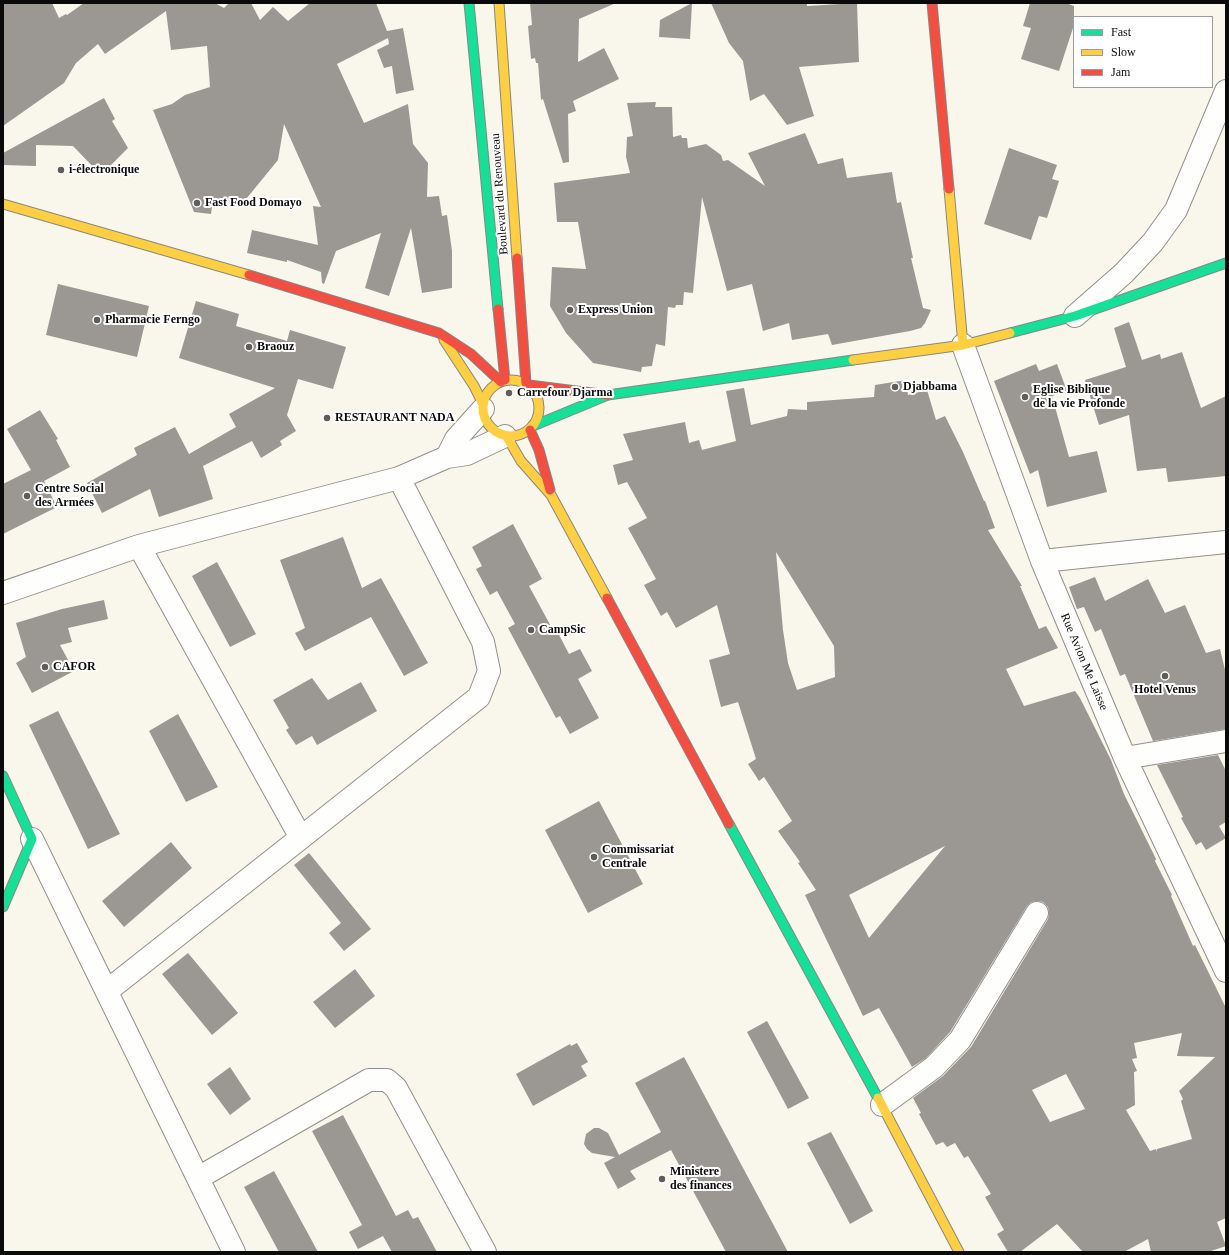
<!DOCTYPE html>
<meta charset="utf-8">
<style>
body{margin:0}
#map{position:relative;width:1229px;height:1255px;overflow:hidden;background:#f9f6ec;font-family:"Times New Roman",serif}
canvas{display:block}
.frame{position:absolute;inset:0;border:4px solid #0a0a0a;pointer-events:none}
.legend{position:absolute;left:1073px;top:16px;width:140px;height:72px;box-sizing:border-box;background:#fff;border:1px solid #9d9d9d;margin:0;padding:5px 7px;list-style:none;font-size:12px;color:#0a0a0a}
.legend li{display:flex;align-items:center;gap:8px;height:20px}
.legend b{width:20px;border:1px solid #9d9d9d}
</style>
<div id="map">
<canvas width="1229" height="1255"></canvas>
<div class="frame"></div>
<ul class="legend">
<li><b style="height:5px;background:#16e098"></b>Fast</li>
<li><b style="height:5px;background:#ffcf43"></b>Slow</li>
<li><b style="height:5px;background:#f24e42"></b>Jam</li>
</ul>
</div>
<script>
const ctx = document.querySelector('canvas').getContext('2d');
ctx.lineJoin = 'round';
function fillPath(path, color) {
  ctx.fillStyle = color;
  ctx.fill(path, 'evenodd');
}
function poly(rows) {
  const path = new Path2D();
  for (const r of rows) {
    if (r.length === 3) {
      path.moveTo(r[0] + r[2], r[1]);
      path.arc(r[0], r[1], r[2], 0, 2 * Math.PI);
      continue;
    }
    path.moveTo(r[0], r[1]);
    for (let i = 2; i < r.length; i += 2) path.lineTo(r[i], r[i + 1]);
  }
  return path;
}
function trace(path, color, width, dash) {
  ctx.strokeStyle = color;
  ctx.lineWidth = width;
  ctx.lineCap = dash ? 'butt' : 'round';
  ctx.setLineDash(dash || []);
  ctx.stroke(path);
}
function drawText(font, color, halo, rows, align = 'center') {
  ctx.font = font + ' "Times New Roman",serif';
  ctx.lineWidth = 4;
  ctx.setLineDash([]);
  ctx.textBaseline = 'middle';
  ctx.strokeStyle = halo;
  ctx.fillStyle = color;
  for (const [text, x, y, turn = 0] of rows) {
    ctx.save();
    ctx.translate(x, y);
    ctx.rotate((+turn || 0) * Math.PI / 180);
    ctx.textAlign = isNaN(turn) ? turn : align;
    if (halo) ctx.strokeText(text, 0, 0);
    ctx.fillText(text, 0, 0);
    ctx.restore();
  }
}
const building = poly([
 [3,3,52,3,59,18,66,14,67,15,84,3,215,3,224,8,229,3,251,3,260,20,273,7,288,21,310,3,376,3,387,31,403,28,414,90,396,94,392,66,384,68,377,50,389,44,388,38,337,64,364,123,408,104,413,144,428,163,427,197,439,196,442,216,447,215,452,251,452,288,422,293,411,228,389,296,365,288,381,233,336,251,324,284,322,283,321,272,287,260,287,262,247,253,252,230,318,245,313,206,321,207,284,124,278,160,242,204,213,198,211,214,194,212,153,110,172,104,185,95,210,87,207,46,171,50,166,11,105,54,98,44,76,63,64,83,3,126],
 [530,3,616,3,579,19,578,62,604,48,619,79,573,101,576,111,568,114,569,162,563,163,543,99,541,100,538,63,536,63,535,58,531,59,528,26,532,25],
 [692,3,690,39,659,37,660,20],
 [711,3,807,3,807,6,857,3,859,62,799,67,814,116,787,125,764,94,750,101,743,61,729,43],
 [1030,3,1066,3,1074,6,1074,25,1059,71,1021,59,1031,28,1023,26],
 [104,98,115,119,112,121,128,148,101,175,73,146,36,145,36,166,3,165,3,153],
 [656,102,655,107,672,107,673,137,681,135,682,138,687,138,688,148,706,144,721,155,723,161,728,160,765,186,748,153,805,133,818,164,843,158,847,178,892,172,897,203,901,202,913,258,911,258,923,308,931,310,925,323,921,328,910,331,832,345,828,334,792,340,789,323,763,331,752,284,727,291,702,197,693,293,684,292,683,305,676,305,675,308,668,307,665,346,656,344,652,366,642,367,641,372,593,363,566,333,550,306,552,267,586,269,578,222,557,222,554,183,630,173,626,157,627,137,633,136,627,103],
 [1009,148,1057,165,1052,179,1059,181,1047,218,1039,216,1031,240,984,224],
 [58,284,149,306,137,357,46,335],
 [196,301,239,314,236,326,287,341,290,330,346,347,333,389,298,379,287,415,296,431,280,441,282,445,261,458,252,441,203,466,213,499,159,517,150,489,102,513,87,483,137,455,134,448,175,427,189,454,236,427,229,414,275,388,179,358],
 [1129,322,1142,360,1160,354,1161,359,1182,352,1201,408,1226,396,1226,476,1168,482,1166,468,1137,471,1129,415,1099,425,1085,380,1126,367,1114,328],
 [1036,364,1039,371,1057,364,1067,391,1052,396,1069,457,1097,451,1107,492,1047,507,1038,470,1030,474,994,381],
 [906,380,908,395,927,390,936,420,945,416,963,452,984,501,985,501,995,528,988,530,1022,586,1020,586,1039,629,1046,626,1058,648,1006,669,1024,706,1075,691,1080,698,1111,760,1124,794,1156,859,1155,861,1172,895,1171,896,1193,946,1195,945,1226,1008,1226,1218,1217,1222,1226,1246,1208,1252,1151,1252,1148,1239,1124,1252,1083,1252,1057,1224,1020,1252,1008,1252,997,1234,1004,1230,985,1197,991,1194,968,1156,964,1158,955,1143,947,1147,943,1142,936,1145,919,1114,921,1113,913,1098,943,1076,971,1047,1048,919,1049,913,1048,907,1043,902,1038,901,1031,902,1027,906,950,1032,926,1058,912,1067,879,1008,863,1016,805,895,816,890,798,863,800,862,778,831,792,821,764,777,759,781,748,764,756,759,738,702,721,707,709,660,730,654,717,605,676,628,667,612,661,616,644,585,656,579,628,528,647,518,627,482,618,485,613,465,633,460,623,434,685,422,689,443,699,440,702,450,736,441,726,391,744,388,751,425,787,416,788,409,807,410,807,402,874,397,875,385],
 [776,552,834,646,835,677,797,690,788,663,783,630],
 [945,846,869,938,849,895],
 [1182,1033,1177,1056,1215,1057,1179,1091,1183,1099,1181,1101,1192,1139,1157,1149,1156,1152,1156,1149,1150,1151,1126,1110,1135,1105,1134,1072,1137,1071,1132,1059,1137,1058,1134,1043],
 [1066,1074,1085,1109,1050,1122,1032,1090],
 [40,410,58,439,56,440,70,467,44,481,57,507,3,534,3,484,31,470,7,429],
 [513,524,542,579,529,586,553,630,556,629,569,654,580,649,592,671,578,679,599,718,570,734,560,716,556,718,508,628,515,624,497,591,490,595,476,569,482,566,472,547],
 [343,537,362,588,381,578,428,663,404,676,371,617,305,651,295,633,305,628,280,560],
 [217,562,256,634,230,647,192,576],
 [1095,577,1105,601,1148,579,1165,613,1185,605,1206,653,1220,649,1226,674,1226,729,1153,741,1125,674,1120,676,1101,629,1095,632,1084,607,1077,609,1069,587],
 [104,600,108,619,68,628,72,642,60,645,74,671,32,693,16,663,26,657,16,623,62,609],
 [312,678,328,700,361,682,377,711,317,745,312,736,296,745,286,730,289,728,273,700],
 [58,711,120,834,88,849,29,725],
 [178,714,218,787,186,802,149,731],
 [1218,755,1226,771,1226,822,1219,826,1226,838,1206,850,1201,842,1196,845,1181,818,1183,817,1157,765],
 [599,801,643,884,588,913,545,830],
 [171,842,192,868,124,927,102,901],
 [309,853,371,929,344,951,329,933,341,923,294,865],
 [188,953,238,1013,212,1035,162,974],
 [355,969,375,996,335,1028,313,1002],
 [767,1021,809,1098,788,1109,747,1032],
 [577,1043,588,1062,581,1066,587,1076,533,1106,516,1074,570,1044,571,1046],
 [684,1057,742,1166,788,1252,726,1252,671,1150,630,1171,636,1179,618,1189,604,1163,615,1157,592,1153,587,1149,584,1144,586,1134,594,1128,599,1128,608,1133,619,1155,661,1132,635,1083],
 [230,1067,251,1099,230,1115,207,1084],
 [343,1115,396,1216,408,1210,413,1219,418,1217,437,1252,392,1252,383,1236,358,1249,349,1232,362,1225,312,1131],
 [831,1132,873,1211,850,1224,807,1143],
 [274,1171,318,1252,279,1252,244,1187]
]);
const street = poly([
 [1075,316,1124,273,1153,242,1176,210,1226,91],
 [963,345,1042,561,1125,758,1226,971],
 [447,457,456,439,483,409],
 [139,546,301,838],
 [1042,561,1226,542],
 [3,593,139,546,399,478,447,457,467,454,505,436],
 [1125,758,1226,741],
 [32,839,234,1252],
 [107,991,479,697,489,671,483,642,399,478],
 [882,1105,934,1067,960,1040,1037,913],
 [198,1178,369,1080,387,1080,396,1088,485,1252]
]);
const fast = poly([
 [469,3,498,309],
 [1010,333,1075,316,1226,263],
 [533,426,608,395,853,360],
 [3,776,32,839,3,907],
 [729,824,878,1098]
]);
const slow = poly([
 [499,3,517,258],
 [949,189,963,345],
 [3,204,249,275],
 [444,340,474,386,483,404],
 [853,360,963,345,1010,333],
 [511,408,28],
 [507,437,521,461,551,495,607,598],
 [878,1098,959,1252]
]);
const jam = poly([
 [932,3,949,189],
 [517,258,526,383],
 [249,275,439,333,471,354,501,382],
 [498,309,505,380],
 [529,385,608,395],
 [530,430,539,450,550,490],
 [607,598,729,824]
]);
const markers = [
 [61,170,4,"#5e5d59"],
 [197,203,4,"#5e5d59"],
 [570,310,4,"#5e5d59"],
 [97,320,4,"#5e5d59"],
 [249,347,4,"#5e5d59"],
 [895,387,4,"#5e5d59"],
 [509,393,4,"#5e5d59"],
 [1025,397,4,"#5e5d59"],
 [327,418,4,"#5e5d59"],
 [27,496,4,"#5e5d59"],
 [531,630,4,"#5e5d59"],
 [45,667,4,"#5e5d59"],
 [1165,676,4,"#5e5d59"],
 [594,857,4,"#5e5d59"],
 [662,1179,4,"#5e5d59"]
];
const poiNames = [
 ["i-électronique",69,170],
 ["Fast Food Domayo",205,203],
 ["Express Union",578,310],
 ["Pharmacie Ferngo",105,320],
 ["Braouz",257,347],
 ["Djabbama",903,387],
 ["Eglise Biblique",1033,390],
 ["de la vie Profonde",1033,404],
 ["Carrefour Djarma",517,393],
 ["RESTAURANT NADA",335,418],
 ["Centre Social",35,489],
 ["des Armées",35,503],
 ["CampSic",539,630],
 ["CAFOR",53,667],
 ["Hotel Venus",1165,690,"center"],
 ["Commissariat",602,850],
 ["Centrale",602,864],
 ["Ministere",670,1172],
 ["des finances",670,1186]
];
const streetNames = [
 ["Boulevard du Renouveau",500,194,-94],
 ["Rue Avion Me Laisse",1084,662,67]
];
fillPath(building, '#9b9893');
trace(street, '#92908c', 24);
trace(fast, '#888782', 11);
trace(slow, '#888782', 11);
trace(jam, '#888782', 11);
trace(street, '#fefefc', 22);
trace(fast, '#16e098', 9);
trace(slow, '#ffcf43', 9);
trace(jam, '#f24e42', 9);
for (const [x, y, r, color] of markers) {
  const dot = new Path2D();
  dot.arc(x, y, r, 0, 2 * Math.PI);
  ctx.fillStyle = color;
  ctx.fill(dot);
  trace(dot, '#fff', 1.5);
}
drawText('bold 12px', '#0a0a0a', '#fff', poiNames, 'left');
drawText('12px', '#0a0a0a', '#fff', streetNames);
</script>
